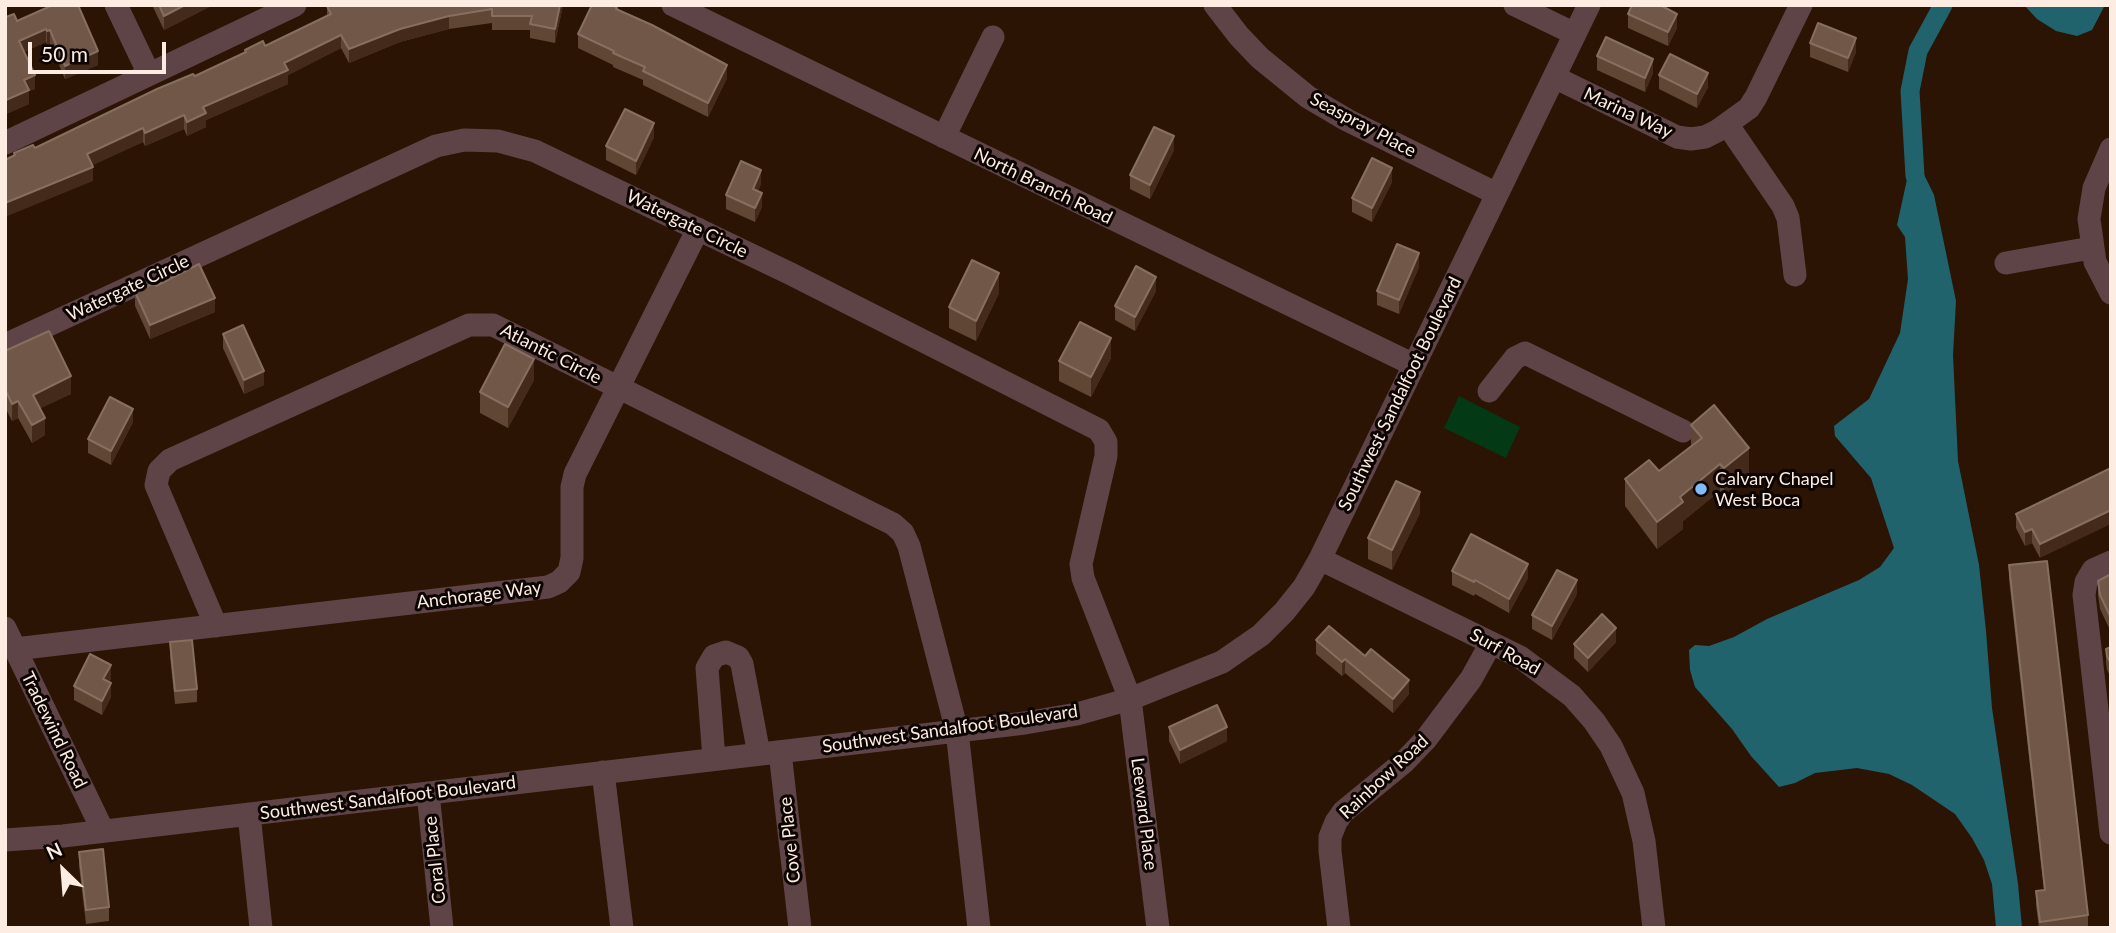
<!DOCTYPE html>
<style>
body{margin:0}
#map{position:relative;width:2116px;height:933px;overflow:hidden;background:#2b1404;font-family:Lato,sans-serif}
canvas{display:block}
.frame{position:absolute;inset:0;border:7px solid #fcece1;pointer-events:none}
.north{position:absolute;left:28px;top:835px;width:70px;height:70px;-webkit-text-stroke:5px #0c0401;paint-order:stroke;rotate:335deg;font-size:19px;font-weight:700;line-height:28px;text-align:center;color:#fcece1}
.north::after{content:'';display:block;margin:auto;width:24px;height:32px;background:#fcece1;clip-path:polygon(50% 0,100% 100%,50% 72%,0 100%)}
.scale{position:absolute;left:28px;top:42px;width:138px;height:32px;box-sizing:border-box;border:4px solid #fcece1;border-top:0;padding-left:9px;font-size:21px;line-height:24px;white-space:nowrap;color:#fcece1;-webkit-text-stroke:5px #0c0401;paint-order:stroke}
</style>
<div id="map">
<canvas width="2116" height="933"></canvas>
<div class="frame"></div>
<div class="north">N</div>
<div class="scale">50 m</div>
</div>
<script>
const ctx = document.querySelector('canvas').getContext('2d');
ctx.lineJoin = 'round';
function fillPath(path, color) {
  ctx.fillStyle = color;
  ctx.fill(path, 'evenodd');
}
function poly(rows) {
  const path = new Path2D();
  for (const r of rows) {
    path.moveTo(r[0], r[1]);
    for (let i = 2; i < r.length; i += 2) path.lineTo(r[i], r[i + 1]);
  }
  return path;
}
function trace(path, color, width, dash) {
  ctx.strokeStyle = color;
  ctx.lineWidth = width;
  ctx.lineCap = dash ? 'butt' : 'round';
  ctx.setLineDash(dash || []);
  ctx.stroke(path);
}
function drawText(font, color, halo, rows, align = 'center') {
  ctx.font = font + ' Lato,sans-serif';
  ctx.lineWidth = 6;
  ctx.setLineDash([]);
  ctx.textBaseline = 'middle';
  ctx.strokeStyle = halo;
  ctx.fillStyle = color;
  for (const [text, x, y, turn = 0] of rows) {
    ctx.save();
    ctx.translate(x, y);
    ctx.rotate((+turn || 0) * Math.PI / 180);
    ctx.textAlign = isNaN(turn) ? turn : align;
    if (halo) ctx.strokeText(text, 0, 0);
    ctx.fillText(text, 0, 0);
    ctx.restore();
  }
}
const green = poly([
 [1459,396,1520,427,1506,458,1444,428]
]);
const water = poly([
 [2024,5,2105,5,2092,30,2077,36,2056,31,2037,19],
 [1913,152,1934,195,1956,301,1953,355,1958,461,1979,565,1986,631,1992,708,2018,884,2022,928,1996,928,1992,884,1984,860,1972,838,1955,814,1912,785,1889,774,1857,768,1815,773,1795,783,1779,787,1751,756,1732,729,1695,687,1690,670,1689,650,1695,645,1709,646,1734,637,1767,619,1859,580,1880,567,1894,548,1871,478,1835,436,1834,426,1869,399,1900,333,1908,279,1905,237,1897,225]
]);
const canal = poly([
 [1915,176,1910,91,1918,51,1943,5]
]);
const minor = poly([
 [116,5,149,74],
 [673,5,1414,365],
 [1215,5,1239,36,1260,58,1308,97,1347,120,1497,194],
 [1515,5,1575,34],
 [1554,77,1677,137,1691,139,1705,137,1717,131,1749,108,1756,97,1801,5],
 [1727,124,1783,206,1788,218,1795,275],
 [944,137,993,37],
 [5,143,295,5],
 [2111,149,2094,188,2089,219,2095,262,2111,293],
 [2006,263,2091,248],
 [5,345,436,146,464,140,498,141,535,151,791,274,1099,430,1106,442,1106,456,1081,564,1083,578,1130,699,1158,928],
 [1489,391,1515,358,1525,353,1683,431],
 [1320,559,1520,657,1572,696,1594,721,1611,746,1633,793,1644,841,1654,928],
 [2111,562,2093,570,2086,582,2084,595,2111,833],
 [216,626,156,485,159,471,170,460,469,325,493,325,893,524,903,533,909,546,957,731,979,928],
 [5,628,103,831],
 [15,649,548,587,559,582,569,572,572,558,572,487,575,474,698,229],
 [780,752,800,928],
 [714,759,707,668,714,656,726,652,738,657,742,664,759,754],
 [603,772,622,928],
 [428,793,442,928],
 [249,814,261,928],
 [5,840,63,836,1025,723,1077,714,1130,699,1222,662,1261,635,1284,612,1304,587,1320,559,1589,5],
 [1339,928,1330,851,1330,837,1336,822,1343,812,1404,762,1426,739,1471,679,1491,643]
]);
const wall = poly([
 [53,5,98,65,65,79,50,44,47,45,46,42,24,52,35,89,29,91,29,104,6,114,5,16,6,17,17,21],
 [152,5,213,5,164,30],
 [563,5,555,43,530,38,530,30,492,30,492,23,449,29,400,42,349,63,341,48,288,75,288,84,206,120,206,127,187,136,184,129,145,146,143,142,92,165,93,181,14,156,14,153,35,148,195,76,245,52,245,50,265,46,327,16,327,6],
 [617,10,727,78,708,117,643,85,643,80,613,67,613,65,578,48,578,34],
 [1628,14,1677,28,1668,46,1628,28],
 [1810,43,1856,52,1848,72,1810,57],
 [1597,56,1653,73,1645,92,1597,70],
 [1659,75,1708,87,1697,108,1659,89],
 [654,137,636,175,606,160,606,146],
 [1174,150,1150,199,1130,189,1130,175],
 [1392,182,1372,222,1352,212,1352,198],
 [761,184,758,191,762,207,755,222,726,209,726,195],
 [1419,267,1399,314,1377,305,1377,291],
 [1156,291,1135,331,1115,320,1115,306],
 [135,292,215,312,150,339,135,306],
 [999,293,976,341,949,328,949,307],
 [223,334,264,385,244,394,223,348],
 [5,351,71,394,40,408,45,435,32,443,18,418,12,421,5,407],
 [1111,358,1091,397,1059,381,1059,361],
 [534,380,508,428,480,413,480,392],
 [133,422,111,465,88,453,88,439],
 [1691,425,1749,474,1724,495,1720,491,1683,521,1683,529,1657,549,1625,506,1625,479,1659,471,1691,446],
 [2111,468,2040,558,2032,543,2025,546,2016,528,2016,514],
 [1420,513,1392,570,1368,559,1368,538],
 [2009,565,2088,915,2088,928,2039,928,2036,905,2036,891,2044,890,2009,579],
 [1452,571,1528,578,1509,613,1475,594,1474,596,1452,585],
 [2111,574,2111,632,2100,609,2098,595,2098,581],
 [1577,594,1552,640,1532,629,1532,615],
 [1316,640,1409,694,1393,713,1345,673,1342,676,1316,654],
 [170,642,197,689,197,702,175,704,170,656],
 [1616,642,1588,672,1574,658,1574,644],
 [2111,647,2111,678,2107,670,2106,663,2106,649],
 [111,679,109,682,111,697,102,715,74,700,74,686],
 [1169,727,1227,741,1180,764,1169,741],
 [79,852,109,907,109,921,86,924,79,866]
]);
const shadedWall = poly([
 [185,5,213,5,164,30,164,16],
 [560,5,563,5,555,43,555,29],
 [1677,14,1677,28,1668,46,1668,32],
 [449,16,449,29,400,42,349,63,349,49,400,29],
 [46,29,46,42,19,54,19,41],
 [50,30,50,44,47,45,47,31],
 [341,35,341,48,288,75,288,84,206,120,206,127,187,136,187,122,203,107,284,63],
 [1856,38,1856,52,1848,72,1848,58],
 [98,51,98,65,65,79,65,66],
 [1653,59,1653,73,1645,92,1645,78],
 [727,65,727,78,708,117,708,103],
 [1708,73,1708,87,1697,108,1697,94],
 [35,75,35,89,29,91,29,104,6,114,6,100,24,80],
 [184,115,184,129,145,146,145,133],
 [654,123,654,137,636,175,636,161],
 [143,128,143,142,87,168,87,154],
 [1174,136,1174,150,1150,199,1150,185],
 [93,167,93,181,5,217,5,203],
 [1392,168,1392,182,1372,222,1372,208],
 [761,170,761,184,753,203,753,189],
 [762,193,762,207,755,222,755,208],
 [1419,253,1419,267,1399,314,1399,300],
 [999,273,999,293,976,341,976,321],
 [1156,277,1156,291,1135,331,1135,317],
 [215,298,215,312,150,339,150,325],
 [1111,338,1111,358,1091,397,1091,377],
 [534,359,534,380,508,428,508,407],
 [264,371,264,385,244,394,244,380],
 [71,376,71,394,33,412,33,395],
 [18,401,18,418,12,421,12,404],
 [133,409,133,422,111,465,111,451],
 [45,418,45,435,32,443,32,425],
 [1749,448,1749,474,1724,495,1724,468],
 [1720,464,1720,491,1683,521,1683,529,1657,549,1657,522,1680,497],
 [1420,492,1420,513,1392,570,1392,550],
 [2111,510,2111,524,2040,558,2040,544],
 [2032,529,2032,543,2025,546,2025,532],
 [1528,564,1528,578,1509,613,1509,599],
 [1577,580,1577,594,1552,640,1552,626],
 [1616,628,1616,642,1588,672,1588,658],
 [1345,659,1345,673,1342,676,1342,662],
 [111,665,111,679,103,693,103,679],
 [1409,680,1409,694,1393,713,1393,699],
 [111,683,111,697,102,715,102,701],
 [1227,727,1227,741,1180,764,1180,750]
]);
const building = poly([
 [53,5,78,5,98,51,65,66,50,30,47,31,46,29,19,41,35,75,24,80,29,90,6,100,5,16,6,17,14,14,17,21,53,5],
 [159,5,185,5,164,16,159,5],
 [330,5,560,5,555,29,530,24,532,16,492,16,492,9,449,16,400,29,349,49,341,35,284,63,288,70,203,107,206,113,187,122,184,115,145,133,143,128,87,154,93,167,5,203,5,160,15,155,14,153,33,145,35,148,157,89,193,74,195,76,246,52,245,50,263,41,265,46,331,14,327,6,330,5],
 [592,5,612,5,617,8,616,9,652,25,727,65,708,103,643,71,645,67,613,53,614,51,578,34,592,5],
 [1632,5,1660,5,1677,14,1668,32,1628,14,1632,5],
 [1818,23,1856,38,1848,58,1810,43,1818,23],
 [1606,37,1653,59,1645,78,1597,56,1606,37],
 [1670,54,1708,73,1697,94,1659,75,1670,54],
 [625,109,654,123,636,161,606,146,625,109],
 [1154,127,1174,136,1150,185,1130,175,1154,127],
 [1372,158,1392,168,1372,208,1352,198,1372,158],
 [741,161,761,170,753,189,762,193,755,208,726,195,741,161],
 [1397,244,1419,253,1399,300,1377,291,1397,244],
 [972,260,999,273,976,321,949,307,972,260],
 [199,264,215,298,150,325,135,292,154,283,156,286,199,264],
 [1136,266,1156,277,1135,317,1115,306,1136,266],
 [1080,322,1111,338,1091,377,1059,361,1080,322],
 [243,325,264,371,244,380,223,334,243,325],
 [49,331,71,376,33,395,45,418,32,425,18,401,12,404,5,389,5,351,49,331],
 [505,344,534,359,508,407,480,392,505,344],
 [110,397,133,409,111,451,88,439,110,397],
 [1714,405,1749,448,1724,468,1720,464,1680,497,1683,502,1657,522,1625,479,1649,460,1659,471,1702,438,1691,425,1714,405],
 [2111,468,2111,510,2040,544,2032,529,2025,532,2016,514,2111,468],
 [1396,481,1420,492,1392,550,1368,538,1396,481],
 [1471,534,1528,564,1509,599,1475,580,1474,582,1452,571,1471,534],
 [2047,561,2088,915,2040,922,2036,891,2045,890,2009,565,2047,561],
 [1557,570,1577,580,1552,626,1532,615,1557,570],
 [2111,574,2111,618,2100,595,2098,581,2111,574],
 [1602,614,1616,628,1588,658,1574,644,1602,614],
 [1329,626,1365,656,1371,649,1409,680,1393,699,1345,659,1342,662,1316,640,1329,626],
 [192,640,197,689,175,691,170,642,192,640],
 [2111,647,2111,664,2107,656,2106,649,2111,647],
 [90,654,111,665,103,679,111,683,102,701,74,686,90,654],
 [1217,705,1227,727,1180,750,1169,727,1217,705],
 [103,849,109,907,86,910,79,852,103,849]
]);
const markers = [
 [1701,489,7,"#81bcfa"]
];
const streetNames = [
 ["Marina Way",1628,113,25],
 ["Seaspray Place",1363,125,28],
 ["North Branch Road",1043,186,26],
 ["Watergate Circle",687,224,26],
 ["Watergate Circle",128,288,-25],
 ["Atlantic Circle",551,354,27],
 ["Southwest Sandalfoot Boulevard",1400,394,-64],
 ["Anchorage Way",479,595,-7],
 ["Surf Road",1505,652,29],
 ["Southwest Sandalfoot Boulevard",950,729,-8],
 ["Tradewind Road",54,730,64],
 ["Rainbow Road",1384,777,-43],
 ["Southwest Sandalfoot Boulevard",388,798,-7],
 ["Leeward Place",1144,814,83],
 ["Cove Place",790,840,-96],
 ["Coral Place",435,860,-96]
];
const poiNames = [
 ["Calvary Chapel",1715,479],
 ["West Boca",1715,500]
];
fillPath(green, '#033915');
fillPath(water, '#21636c');
trace(canal, '#21636c', 19);
trace(minor, '#5e4347', 23);
fillPath(wall, '#5f4635');
fillPath(shadedWall, '#432a1a');
fillPath(building, '#705747');
trace(building, '#866f60', 2);
for (const [x, y, r, color] of markers) {
  const dot = new Path2D();
  dot.arc(x, y, r, 0, 2 * Math.PI);
  ctx.fillStyle = color;
  ctx.fill(dot);
  trace(dot, '#0c0401', 2.5);
}
drawText('18px', '#fcece1', '#0c0401', streetNames);
drawText('18px', '#fcece1', '#0c0401', poiNames, 'left');
</script>
